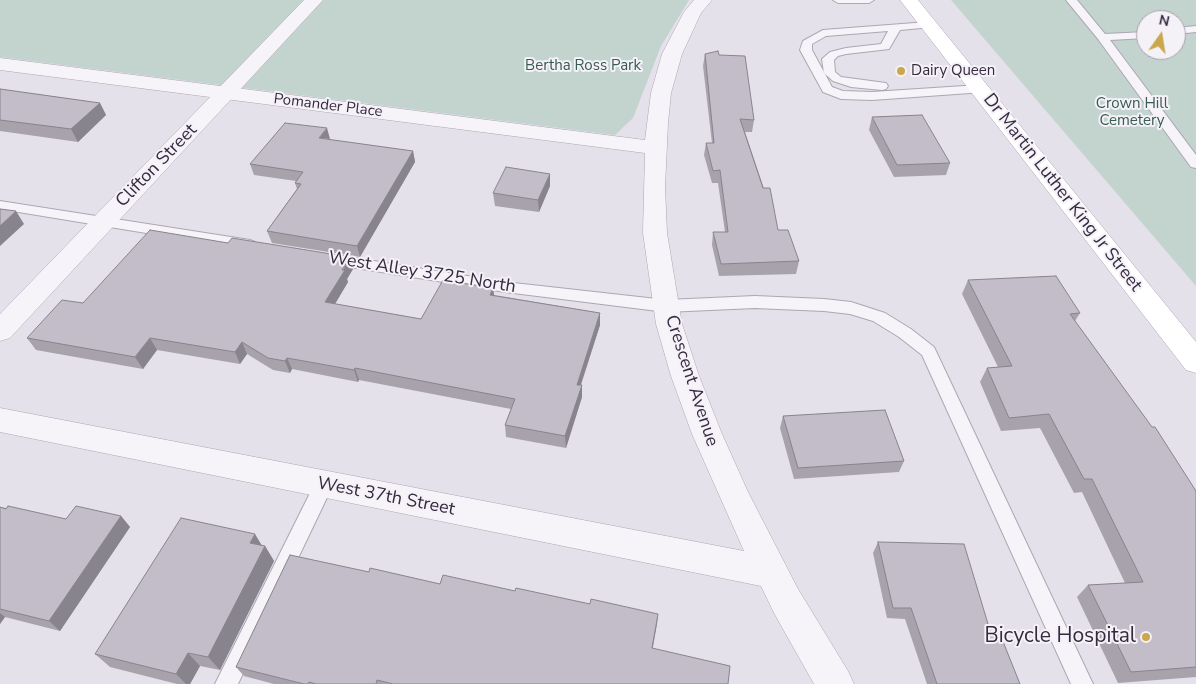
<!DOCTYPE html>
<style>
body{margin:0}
#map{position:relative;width:1196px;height:684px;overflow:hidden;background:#e5e1ea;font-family:"Nunito Sans",sans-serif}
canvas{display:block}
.north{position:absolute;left:1136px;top:10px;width:50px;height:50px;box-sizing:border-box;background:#f4f1f7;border:1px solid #a8a1ae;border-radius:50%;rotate:13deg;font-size:14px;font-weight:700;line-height:20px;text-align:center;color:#362a41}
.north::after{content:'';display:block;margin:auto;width:18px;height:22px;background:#caa74b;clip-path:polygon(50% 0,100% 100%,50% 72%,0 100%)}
</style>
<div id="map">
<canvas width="1196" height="684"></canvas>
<div class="north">N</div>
</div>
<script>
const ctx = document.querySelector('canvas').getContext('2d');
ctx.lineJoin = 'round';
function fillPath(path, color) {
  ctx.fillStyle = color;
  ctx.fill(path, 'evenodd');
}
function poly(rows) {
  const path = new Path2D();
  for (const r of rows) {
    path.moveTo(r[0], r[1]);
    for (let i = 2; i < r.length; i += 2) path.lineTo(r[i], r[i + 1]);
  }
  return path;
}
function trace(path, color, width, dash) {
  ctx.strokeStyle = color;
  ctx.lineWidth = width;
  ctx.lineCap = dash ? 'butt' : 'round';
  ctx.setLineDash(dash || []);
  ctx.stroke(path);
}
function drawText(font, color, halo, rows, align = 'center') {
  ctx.font = font + ' "Nunito Sans",sans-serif';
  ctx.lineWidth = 4;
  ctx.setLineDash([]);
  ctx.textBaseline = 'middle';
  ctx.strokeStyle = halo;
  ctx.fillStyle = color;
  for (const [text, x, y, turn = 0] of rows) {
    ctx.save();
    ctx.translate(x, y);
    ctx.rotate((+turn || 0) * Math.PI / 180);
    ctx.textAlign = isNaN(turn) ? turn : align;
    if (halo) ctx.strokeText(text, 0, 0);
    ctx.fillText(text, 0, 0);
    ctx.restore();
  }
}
const green = poly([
 [0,0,689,0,661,46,633,118,615,135,0,57],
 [951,0,1196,0,1196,286],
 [1146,20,1176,20,1176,50,1146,50]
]);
const service = poly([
 [833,0,874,0,869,3,838,3,833,0],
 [1066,0,1077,0,1105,34,1146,32,1146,38,1110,40,1196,155,1196,168,1191,167,1098,39,1066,0],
 [928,22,933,25,932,27,900,30,889,49,846,54,838,56,834,60,835,72,841,77,886,83,888,86,886,89,882,90,851,87,833,81,824,73,822,59,830,52,846,48,881,44,888,31,826,36,812,44,812,50,832,87,843,91,872,92,980,85,984,86,986,89,984,92,872,100,841,99,823,92,800,50,803,41,823,30,928,22],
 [1196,26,1196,32,1176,34,1176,28,1196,26],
 [0,201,250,240,255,242,257,245,255,248,250,250,0,209,0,201],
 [330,254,505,282,666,300,755,296,824,299,851,302,885,313,911,329,934,347,1093,684,1071,684,922,355,899,337,873,321,850,314,824,311,755,308,666,312,505,292,325,263,323,259,325,255,330,254],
 [324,477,331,479,333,485,238,684,215,684,317,479,324,477]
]);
const minor = poly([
 [694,0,712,0,701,13,682,54,671,93,668,123,665,187,667,233,682,324,699,376,722,434,748,492,798,589,848,671,854,684,814,684,774,613,761,586,0,432,0,408,744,551,692,434,671,376,656,324,643,233,645,153,0,70,0,58,645,140,651,93,662,54,684,12,694,0]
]);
const tertiary = poly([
 [304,0,323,0,10,338,0,341,0,314,304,0]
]);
const primary = poly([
 [900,0,918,0,1196,342,1196,373,1186,370,900,0]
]);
const wall = poly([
 [705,54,719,55,754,120,752,132,745,132,778,230,799,261,796,274,719,276,712,245,713,232,725,232,718,183,712,183,704,155,706,143,712,143,703,66],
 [0,89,100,103,106,115,78,142,0,131],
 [872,117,950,163,946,175,894,177,869,130],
 [330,140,413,151,415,162,360,257,272,243,267,231,297,189,295,183,296,181,254,175,250,164],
 [550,174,550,186,539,212,495,206,493,193],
 [353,269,347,279,348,282,335,304,421,319,493,288,494,295,600,313,600,325,581,385,582,397,566,448,506,437,505,425,511,409,359,380,358,382,292,369,290,373,273,370,247,354,240,364,157,350,143,369,36,350,27,338,83,303],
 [968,280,1080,313,1075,321,1196,491,1196,677,1118,683,1077,597,1088,585,1125,583,1082,492,1074,493,1040,428,1001,431,980,382,987,368,998,367,962,294],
 [783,416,904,461,899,472,794,479,780,428],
 [0,507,66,519,121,516,130,527,60,631,5,617,0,624],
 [878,542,991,634,1020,684,927,684,905,619,887,618,873,553],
 [261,545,265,546,274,561,220,670,200,666,190,684,177,684,110,667,95,654],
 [369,572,440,584,515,591,590,604,658,614,652,648,728,684,274,684,244,676,236,667]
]);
const shadedWall = poly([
 [100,103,106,115,78,142,71,129],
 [327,128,330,139,319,138],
 [413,151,415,162,360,257,357,246],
 [550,174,550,186,539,212,538,200],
 [16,211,24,224,0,246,0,226],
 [350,257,353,269,347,279,348,282,329,314,325,302],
 [493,288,495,300,490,295],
 [600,313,600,325,577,396,577,385],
 [150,338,157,350,143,369,135,357],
 [242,342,247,354,240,364,235,352],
 [287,358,292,369,290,373,285,361],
 [355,368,359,380,358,382,354,370],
 [582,385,582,397,566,448,565,436],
 [121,516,130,527,60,631,49,621],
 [255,534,264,549,265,546,274,561,220,670,208,657,250,543],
 [0,613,5,617,0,624],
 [658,614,657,624,651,658,652,648],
 [188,653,200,666,190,684,186,684,176,674]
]);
const building = poly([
 [718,51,719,55,745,56,754,120,740,119,763,188,770,188,778,230,788,230,799,261,721,264,713,232,728,232,720,170,713,171,706,143,714,143,705,54,718,51],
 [0,89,100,103,71,129,0,120,0,89],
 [922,115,950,163,897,165,872,117,922,115],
 [285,123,327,128,319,138,413,151,357,246,267,231,301,184,295,183,303,172,250,164,285,123],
 [506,167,550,174,538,200,493,193,506,167],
 [0,209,16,211,0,226,0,209],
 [150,230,228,243,232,238,350,257,342,270,345,270,325,302,421,319,443,280,493,288,490,295,600,313,577,385,582,385,565,436,505,425,515,399,355,368,354,370,287,358,285,361,268,358,242,342,235,352,150,338,135,357,27,338,62,300,83,303,150,230],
 [1056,276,1080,313,1070,314,1152,427,1155,427,1196,491,1196,667,1131,672,1088,585,1143,582,1092,479,1084,479,1049,414,1009,418,987,368,1012,366,968,280,1056,276],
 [885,410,904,461,798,468,783,416,885,410],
 [8,506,66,519,76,506,121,516,49,621,0,609,0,507,6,509,8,506],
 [181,518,255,534,250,543,265,546,208,657,188,653,176,674,95,654,181,518],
 [878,542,964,544,991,634,1000,634,1020,684,937,684,911,608,893,608,878,542],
 [290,555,369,572,370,568,440,584,443,575,515,591,516,588,590,604,591,599,658,614,652,648,730,666,728,684,393,684,377,680,376,684,316,684,309,682,308,684,304,684,236,667,290,555]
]);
const markers = [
 [901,71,5,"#caa74b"],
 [1146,637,5,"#caa74b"]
];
const farParknames = [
 ["Bertha Ross Park",583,66],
 ["Crown Hill",1132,104],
 ["Cemetery",1132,121]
];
const farPoinames = [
 ["Dairy Queen",911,71]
];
const farStreetnames = [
 ["Pomander Place",328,106,7]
];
const streetNames = [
 ["Clifton Street",157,166,-46],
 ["Dr Martin Luther King Jr Street",1062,193,52],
 ["West Alley 3725 North",422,273,9],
 ["Crescent Avenue",691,381,72],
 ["West 37th Street",386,497,11]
];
const nearPoinames = [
 ["Bicycle Hospital",1136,637]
];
fillPath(green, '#c3d3cd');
trace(service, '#ada6b4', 2);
trace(minor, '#ada6b4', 1);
trace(tertiary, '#ada6b4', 1);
trace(primary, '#aba1b5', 1);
fillPath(service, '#f6f4f8');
fillPath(minor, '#f6f4f8');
fillPath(tertiary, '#f6f4f8');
fillPath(primary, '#fff');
fillPath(wall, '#a8a2ad');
fillPath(shadedWall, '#88848d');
fillPath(building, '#c3bcc9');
trace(building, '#88848d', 1);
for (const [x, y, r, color] of markers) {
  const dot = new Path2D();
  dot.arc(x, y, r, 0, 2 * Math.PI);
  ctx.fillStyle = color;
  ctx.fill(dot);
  trace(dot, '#f4f1f7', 2);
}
drawText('15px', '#385c51', '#f4f1f7', farParknames);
drawText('15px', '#362a41', '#f4f1f7', farPoinames, 'left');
drawText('15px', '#362a41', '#f4f1f7', farStreetnames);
drawText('18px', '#362a41', '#f4f1f7', streetNames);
drawText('21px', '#362a41', '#f4f1f7', nearPoinames, 'right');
</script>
